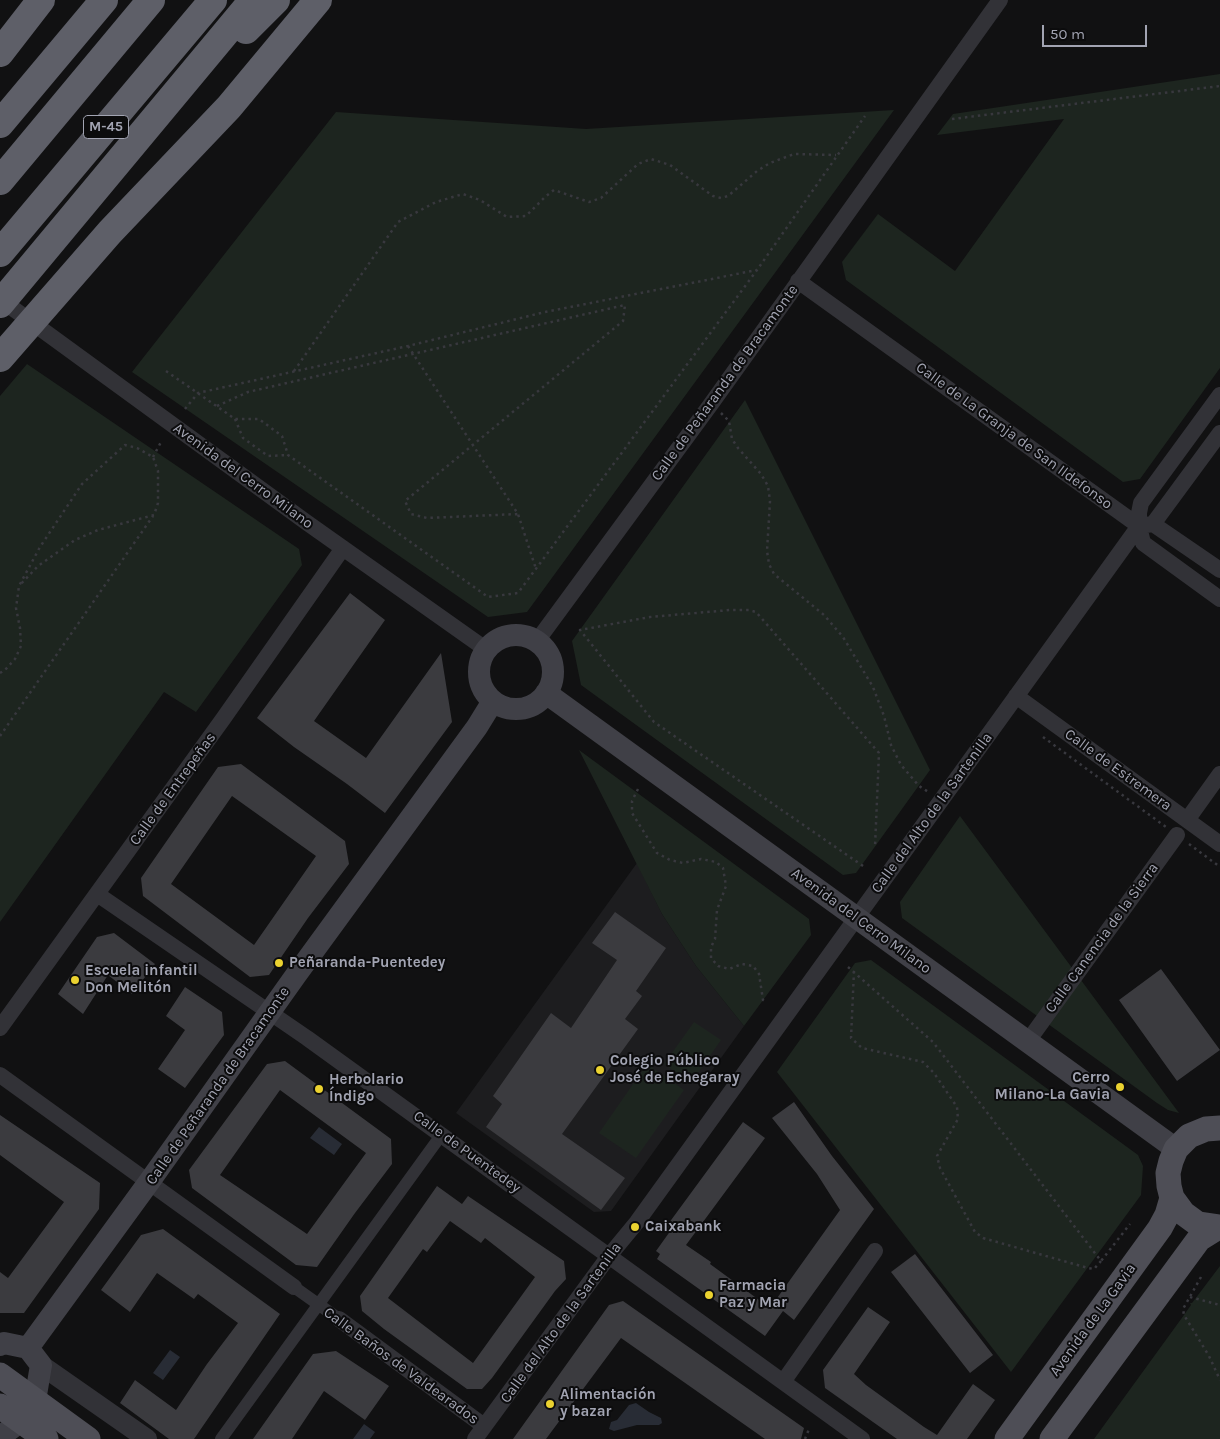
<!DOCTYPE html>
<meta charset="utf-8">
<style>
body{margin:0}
#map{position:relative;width:1220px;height:1439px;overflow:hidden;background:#111112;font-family:Karla,sans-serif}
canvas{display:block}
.scale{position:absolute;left:1042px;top:25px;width:105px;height:22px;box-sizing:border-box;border:2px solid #a2a4b2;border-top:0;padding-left:6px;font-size:15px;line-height:18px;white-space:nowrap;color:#a2a4b2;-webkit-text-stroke:4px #0c0c0d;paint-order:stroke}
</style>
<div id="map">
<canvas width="1220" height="1439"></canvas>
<div class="scale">50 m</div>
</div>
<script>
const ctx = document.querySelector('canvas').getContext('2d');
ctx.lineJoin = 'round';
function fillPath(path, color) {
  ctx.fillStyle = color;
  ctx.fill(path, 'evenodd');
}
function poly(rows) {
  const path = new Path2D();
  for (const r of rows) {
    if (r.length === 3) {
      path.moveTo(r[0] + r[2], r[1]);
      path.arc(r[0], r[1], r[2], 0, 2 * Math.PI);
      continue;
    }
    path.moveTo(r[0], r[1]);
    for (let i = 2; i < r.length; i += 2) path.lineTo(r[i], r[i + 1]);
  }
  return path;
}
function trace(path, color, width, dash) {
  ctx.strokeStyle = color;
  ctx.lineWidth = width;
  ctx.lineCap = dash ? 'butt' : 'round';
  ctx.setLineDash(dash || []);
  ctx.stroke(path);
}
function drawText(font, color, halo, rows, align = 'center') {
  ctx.font = font + ' Karla,sans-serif';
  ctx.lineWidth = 4;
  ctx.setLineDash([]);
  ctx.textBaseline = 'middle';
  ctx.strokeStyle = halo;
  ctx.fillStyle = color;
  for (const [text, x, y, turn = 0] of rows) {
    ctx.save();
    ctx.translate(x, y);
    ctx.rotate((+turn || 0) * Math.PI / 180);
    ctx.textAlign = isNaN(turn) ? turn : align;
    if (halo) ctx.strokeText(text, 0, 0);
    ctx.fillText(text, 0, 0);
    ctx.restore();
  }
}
const built = poly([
 [637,863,662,914,696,966,744,1026,611,1211,594,1212,456,1113]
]);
const green = poly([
 [1220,74,1220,368,1140,479,1123,482,846,280,842,262,878,214,955,271,1064,119,937,135,953,114],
 [894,110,527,612,488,617,132,372,336,112,586,129],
 [27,364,299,549,302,565,196,712,164,692,0,922,0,396],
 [745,400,930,770,856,873,843,875,581,685,572,641],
 [579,750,809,919,811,935,744,1026,696,966,662,914],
 [960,816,1179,1113,1168,1110,1157,1103,902,918,900,902],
 [871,960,1138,1155,1143,1166,1141,1195,1011,1372,777,1072,855,963],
 [694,1022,721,1040,691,1083,664,1064],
 [647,1064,684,1090,636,1158,599,1133],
 [1220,1266,1220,1439,1094,1439,1184,1315,1191,1305,1190,1303,1192,1303]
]);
const water = poly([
 [319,1127,342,1144,334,1155,310,1138],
 [170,1350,180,1357,163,1380,153,1373],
 [636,1403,649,1412,661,1418,662,1423,659,1425,637,1425,614,1431,609,1429,611,1422,617,1420,629,1405],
 [364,1424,375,1432,370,1439,353,1439]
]);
const building = poly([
 [350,593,385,620,314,721,366,758,441,653,452,722,385,813,347,784,294,747,257,718],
 [241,764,345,841,349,864,308,918,269,975,250,977,143,896,141,878,218,767],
 [232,796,316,856,254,945,171,884],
 [615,912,666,948,636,991,642,996,625,1019,638,1029,562,1134,625,1178,601,1210,486,1127,502,1104,493,1096,551,1013,571,1028,617,960,592,943],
 [114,933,155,964,132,994,108,975,83,1014,58,994,97,937],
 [1161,969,1220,1050,1177,1081,1119,1000],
 [185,987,222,1012,224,1035,185,1088,158,1069,185,1030,166,1016],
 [285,1061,391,1139,392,1164,355,1213,317,1267,296,1265,192,1188,189,1170,267,1064],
 [280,1090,366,1153,307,1234,220,1175],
 [794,1102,832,1156,874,1209,794,1320,783,1311,765,1336,657,1259,660,1254,656,1251,671,1230,666,1227,743,1122,765,1138,686,1245,711,1262,710,1264,770,1308,840,1210,817,1174,772,1118],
 [0,1115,100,1183,99,1209,24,1313,0,1313,0,1272,8,1278,64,1202,0,1155],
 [437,1186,462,1204,468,1196,564,1261,566,1279,555,1291,492,1378,482,1389,467,1389,384,1329,362,1311,360,1296],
 [450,1221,481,1243,485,1238,535,1277,473,1363,388,1298,423,1249,427,1252],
 [163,1229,280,1314,194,1439,169,1439,120,1403,135,1380,176,1410,207,1364,238,1323,198,1294,194,1299,157,1273,130,1312,101,1290,141,1235],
 [915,1254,993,1355,970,1373,891,1272],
 [623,1301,804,1428,801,1439,765,1439,621,1338,546,1439,513,1439,609,1305],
 [868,1307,890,1322,854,1374,866,1385,924,1427,937,1435,973,1384,995,1400,967,1439,897,1439,825,1388,823,1370],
 [336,1351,389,1386,365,1420,324,1391,292,1439,253,1439,313,1354]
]);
const path = poly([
 [952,119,1220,86],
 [408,346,518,514,536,569],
 [166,371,235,419,259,419,282,436,288,455,488,597,518,593,757,270,865,116],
 [294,371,398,222,436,202,463,194,480,200,507,217,526,216,545,197,554,190,589,202,601,198,638,164,651,159,670,165,713,196,721,198,728,196,735,190,757,171,770,163,794,154,836,155],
 [217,406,248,392,625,305,623,321,405,501,411,514,427,518,518,514],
 [185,409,198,393,408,346,545,312,757,270],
 [721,413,729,421,732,439,738,448,761,474,768,486,770,501,767,551,769,564,774,574,824,615,843,637,873,687,884,716,891,745,901,765,919,786,930,793],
 [235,419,243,438,268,456,288,455],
 [153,457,161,442],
 [0,673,5,670,15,659,21,646,20,628,16,608,19,586,40,547,82,484,125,445,137,448,153,457,158,471,158,503,154,515,98,530,75,540,38,566,19,586],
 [0,736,153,516],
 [1043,737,1166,827],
 [638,789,632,801,632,813,657,853,670,860,683,863,701,859,716,862,723,868,726,886,717,910,715,939,711,947,711,958,718,966,729,969,742,964,753,966,759,974,763,1000,766,1002],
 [1189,844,1220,867],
 [863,866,654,722,580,630,650,617,730,610,749,610,756,612,879,753,875,847],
 [848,967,933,1042,1101,1261,1130,1224],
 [854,971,851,1038,862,1048,923,1062,934,1073,957,1107,958,1119,937,1156,940,1168,975,1232,983,1238,1088,1268,1094,1269,1101,1261],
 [1201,1277,1183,1309,1184,1315,1209,1356,1220,1380],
 [1190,1297,1220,1305],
 [805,1439,809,1429]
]);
const pedestrian = poly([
 [294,1287,339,1319],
 [221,1439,442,1134]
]);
const minor = poly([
 [798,281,1139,526],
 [0,299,306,522,487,650],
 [1220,395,1141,503,1139,513,1139,526,1143,543,1220,599],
 [1153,524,1220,570],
 [537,641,711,404,1000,0],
 [1016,696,1220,844],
 [1187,820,1220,774],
 [97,894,307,1038,862,1439],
 [0,1028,223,719,343,548],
 [1028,1041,1177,835],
 [0,1075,294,1287],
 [339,1319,484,1426],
 [783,1382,875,1251],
 [475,1439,609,1256,637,1222,1139,526,1153,524,1220,433]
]);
const tertiary = poly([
 [41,1365,147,1439]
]);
const secondary = poly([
 [516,672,37],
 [546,693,1176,1149],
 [0,1345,4,1343,28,1348,41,1365,35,1401,21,1421,0,1437],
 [28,1348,149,1182,296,975,477,727,493,701]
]);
const primary = poly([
 [1220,1128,1206,1129,1189,1136,1176,1149,1171,1161,1168,1173,1169,1186,1172,1198,1183,1213,1198,1224,1220,1227],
 [0,1375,88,1439],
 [0,1406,46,1439],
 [1007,1439,1160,1228,1167,1215,1172,1198],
 [1052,1439,1199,1239,1217,1228]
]);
const motorway = poly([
 [246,30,276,0],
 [0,53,41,0],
 [0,124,104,0],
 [0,181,151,0],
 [0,253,213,0],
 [0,304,253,0],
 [0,358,110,232,229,107,318,0]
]);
const markers = [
 [279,963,5,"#ebd230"],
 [75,980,5,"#ebd230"],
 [600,1070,5,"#ebd230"],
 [1120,1087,5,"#ebd230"],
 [319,1089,5,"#ebd230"],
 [635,1227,5,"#ebd230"],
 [709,1295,5,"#ebd230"],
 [550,1404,5,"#ebd230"]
];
const shields = [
 [106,127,45]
];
const shieldNames = [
 ["M-45",106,127]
];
const streetNames = [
 ["Calle de Peñaranda de Bracamonte",725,383,-54],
 ["Calle de La Granja de San Ildefonso",1014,436,36],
 ["Avenida del Cerro Milano",243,476,36],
 ["Calle de Estremera",1118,770,36],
 ["Calle de Entrepeñas",173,789,-54],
 ["Calle del Alto de la Sartenilla",932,813,-54],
 ["Avenida del Cerro Milano",861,921,36],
 ["Calle Canencia de la Sierra",1102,938,-54],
 ["Calle de Peñaranda de Bracamonte",218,1086,-55],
 ["Calle de Puentedey",467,1152,36],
 ["Avenida de La Gavia",1093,1320,-54],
 ["Calle del Alto de la Sartenilla",561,1323,-54],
 ["Calle Baños de Valdearados",401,1366,36]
];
const poiNames = [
 ["Peñaranda-Puentedey",289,963],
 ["Escuela infantil",85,971],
 ["Don Melitón",85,988],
 ["Colegio Público",610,1061],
 ["José de Echegaray",610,1078],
 ["Cerro",1110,1078,"right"],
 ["Milano-La Gavia",1110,1095,"right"],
 ["Herbolario",329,1080],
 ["Índigo",329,1097],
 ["Caixabank",645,1227],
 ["Farmacia",719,1286],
 ["Paz y Mar",719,1303],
 ["Alimentación",560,1395],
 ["y bazar",560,1412]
];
fillPath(built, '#1d1d1f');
fillPath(green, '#1d251f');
fillPath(water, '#282c35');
fillPath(building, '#3b3b3f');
trace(path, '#38383e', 2.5, [2.5, 4]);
trace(pedestrian, '#323237', 12);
trace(minor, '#323237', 16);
trace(tertiary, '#323237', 20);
trace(secondary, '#404047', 22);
trace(primary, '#4e4e56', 25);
trace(motorway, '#5e5f68', 28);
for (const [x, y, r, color] of markers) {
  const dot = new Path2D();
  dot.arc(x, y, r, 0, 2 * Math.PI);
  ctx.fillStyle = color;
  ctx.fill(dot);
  trace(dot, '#0c0c0d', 2);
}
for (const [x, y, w] of shields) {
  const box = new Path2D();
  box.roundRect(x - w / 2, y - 11.5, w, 23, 4);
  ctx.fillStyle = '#0c0c0d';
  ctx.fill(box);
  trace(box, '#a2a4b2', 1);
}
drawText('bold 14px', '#a2a4b2', null, shieldNames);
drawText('15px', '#a2a4b2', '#0c0c0d', streetNames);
drawText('bold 15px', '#a2a4b2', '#0c0c0d', poiNames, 'left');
</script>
